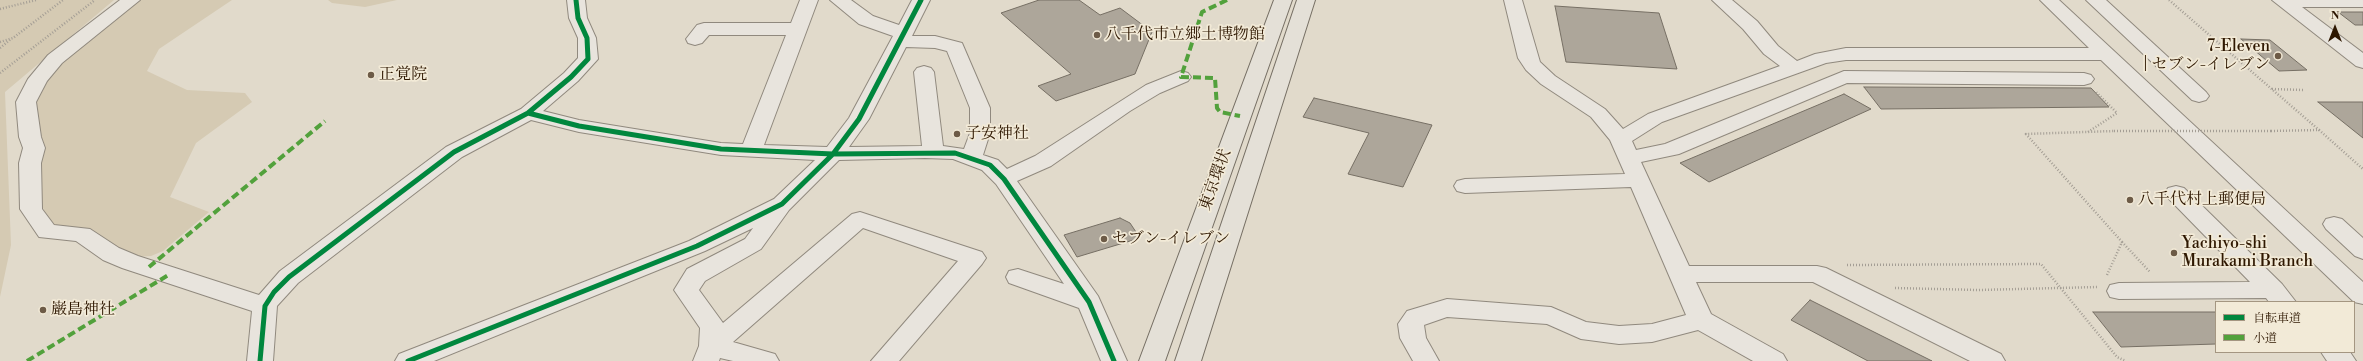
<!DOCTYPE html>
<meta charset="utf-8">
<style>
body{margin:0}
#map{position:relative;width:2363px;height:361px;overflow:hidden;background:#e1dacb;font-family:"Libre Bodoni","Noto Serif JP",serif}
canvas{display:block}
.legend{position:absolute;left:2215px;top:301px;width:140px;height:52px;box-sizing:border-box;background:#f2ead7;border:1px solid #a49681;margin:0;padding:5px 7px;list-style:none;font-size:12px;color:#2e1700}
.legend li{display:flex;align-items:center;gap:8px;height:20px}
.legend b{width:20px;border:1px solid #a49681}
.north{position:absolute;left:2315px;top:8px;width:40px;height:40px;-webkit-text-stroke:3px #f2ead7;paint-order:stroke;rotate:0deg;font-size:11px;font-weight:700;line-height:16px;text-align:center;color:#2e1700}
.north::after{content:'';display:block;margin:auto;width:14px;height:18px;background:#2e1700;clip-path:polygon(50% 0,100% 100%,50% 72%,0 100%)}
</style>
<div id="map">
<canvas width="2363" height="361"></canvas>
<ul class="legend">
<li><b style="height:5px;background:#00873e"></b>自転車道</li>
<li><b style="height:5px;background:#52a13c"></b>小道</li>
</ul>
<div class="north">N</div>
</div>
<script>
const ctx = document.querySelector('canvas').getContext('2d');
ctx.lineJoin = 'round';
function fillPath(path, color) {
  ctx.fillStyle = color;
  ctx.fill(path, 'evenodd');
}
function poly(rows) {
  const path = new Path2D();
  for (const r of rows) {
    path.moveTo(r[0], r[1]);
    for (let i = 2; i < r.length; i += 2) path.lineTo(r[i], r[i + 1]);
  }
  return path;
}
function trace(path, color, width, dash) {
  ctx.strokeStyle = color;
  ctx.lineWidth = width;
  ctx.lineCap = dash ? 'butt' : 'round';
  ctx.setLineDash(dash || []);
  ctx.stroke(path);
}
function drawText(font, color, halo, rows, align = 'center') {
  ctx.font = font + ' "Libre Bodoni","Noto Serif JP",serif';
  ctx.lineWidth = 3.5;
  ctx.setLineDash([]);
  ctx.textBaseline = 'middle';
  ctx.strokeStyle = halo;
  ctx.fillStyle = color;
  for (const [text, x, y, turn = 0] of rows) {
    ctx.save();
    ctx.translate(x, y);
    ctx.rotate((+turn || 0) * Math.PI / 180);
    ctx.textAlign = isNaN(turn) ? turn : align;
    if (halo) ctx.strokeText(text, 0, 0);
    ctx.fillText(text, 0, 0);
    ctx.restore();
  }
}
const green = poly([
 [0,0,114,0,5,92,11,245,0,297],
 [137,0,232,0,159,49,147,71,187,90,245,93,252,102,196,143,170,197,209,212,163,251,151,256,134,257,86,228,52,227,42,206,41,154,34,119,37,94,62,58],
 [328,0,397,0,365,7,332,3]
]);
const building = poly([
 [1039,0,1079,0,1100,15,1120,8,1152,32,1135,74,1056,101,1038,86,1071,74,1001,13,1039,0],
 [1555,6,1659,13,1677,69,1566,62,1555,6],
 [2338,12,2363,12,2363,25,2355,25,2338,12],
 [2241,39,2270,40,2307,70,2279,71,2241,39],
 [1864,87,2091,88,2109,107,1881,109,1864,87],
 [1844,94,1871,109,1709,182,1680,163,1844,94],
 [1314,98,1432,125,1403,187,1348,174,1369,133,1303,117,1314,98],
 [2318,102,2363,102,2363,138,2318,102],
 [1120,218,1130,223,1140,238,1077,257,1064,235,1120,218],
 [1810,300,1932,361,1868,361,1791,320,1810,300],
 [2093,312,2216,312,2216,344,2121,347,2093,312]
]);
const path = poly([
 [2169,0,2319,130],
 [0,9,36,0],
 [0,42,13,38,63,0],
 [0,48,11,39],
 [0,73,95,0],
 [2272,89,2303,90],
 [2271,131,2319,130,2363,169],
 [2088,132,2117,113,2095,91],
 [2122,242,2150,272],
 [1847,265,2041,264,2117,357,2126,361],
 [2107,275,2122,242,2026,134,2114,131],
 [1895,288,1978,290,2098,287]
]);
const minor = poly([
 [120,0,140,0,62,63,47,81,36,102,41,137,45,148,41,163,42,209,54,225,90,229,119,248,138,256,259,295,280,271,446,147,521,109,564,73,578,58,578,38,569,18,567,0,585,0,587,18,596,38,598,59,578,81,543,111,579,120,721,143,743,144,786,35,709,35,702,43,695,45,688,43,686,39,697,25,704,23,791,23,800,0,818,0,764,145,827,147,849,118,893,36,859,24,830,0,851,0,873,16,899,25,912,0,930,0,912,36,935,36,962,43,990,108,990,133,983,155,998,160,1007,169,1035,156,1146,85,1181,71,1188,73,1191,77,1188,81,1160,93,1130,111,1051,166,1017,181,1098,296,1127,361,1101,361,1079,308,1009,283,1006,277,1009,271,1018,269,1064,284,996,184,982,170,953,159,925,158,839,160,789,210,761,249,705,281,699,290,723,323,852,214,860,212,982,252,986,258,982,264,899,361,871,361,958,261,863,228,733,342,775,354,779,361,733,361,720,358,719,361,693,361,699,346,700,328,674,290,687,269,745,239,753,228,705,251,434,361,395,361,399,354,689,241,774,199,815,160,721,155,579,132,531,120,462,157,298,283,277,306,273,361,247,361,252,311,122,268,103,260,76,241,39,237,20,209,19,163,23,148,19,137,16,102,28,79,48,55,120,0],
 [906,47,935,48,947,51,970,108,970,133,964,149,943,146,934,72,931,68,924,66,917,68,914,72,922,146,849,147,869,119,906,47],
 [1504,0,1522,0,1540,62,1555,76,1605,109,1623,129,1648,114,1780,66,1764,54,1743,29,1712,0,1732,0,1757,21,1778,46,1797,61,1815,54,1846,48,2089,48,2040,0,2059,0,2363,282,2363,304,2354,302,2101,60,1846,60,1826,63,1662,122,1632,141,1636,150,1665,144,1844,71,2084,73,2091,75,2094,79,2091,83,2084,85,1847,83,1679,154,1641,162,1689,266,1817,266,1826,268,2001,354,2005,361,1970,361,1813,282,1696,282,1711,314,1783,354,1787,361,1753,361,1698,330,1652,342,1619,344,1581,339,1547,324,1447,317,1424,325,1426,338,1439,361,1413,361,1400,338,1398,324,1407,311,1447,299,1551,307,1586,322,1619,326,1652,324,1686,315,1631,187,1465,193,1457,191,1454,186,1457,181,1465,179,1625,174,1610,140,1591,117,1541,84,1526,70,1518,58,1504,0],
 [2086,0,2106,0,2206,92,2209,96,2206,100,2199,102,2192,100,2086,0],
 [2272,0,2363,0,2363,7,2302,7,2363,53,2363,68,2356,66,2272,0],
 [2176,186,2184,188,2282,284,2296,302,2269,302,2266,298,2119,299,2110,297,2107,291,2110,285,2119,283,2250,282,2168,198,2165,193,2168,188,2176,186],
 [2334,217,2342,219,2363,238,2363,259,2355,256,2326,229,2323,224,2326,219,2334,217],
 [2321,352,2350,352,2356,361,2327,361,2321,352]
]);
const highway = poly([
 [1274,0,1292,0,1165,361,1139,361,1274,0],
 [1297,0,1315,0,1201,361,1175,361,1297,0]
]);
const pathBridge = poly([
 [2114,131,2271,131]
]);
const quiet = poly([
 [1227,0,1202,12,1181,77,1215,78,1217,108,1220,112,1240,116],
 [149,267,325,121],
 [27,361,170,274]
]);
const cycleway = poly([
 [528,113,579,126,721,149,833,154,955,153,990,165,1004,179,1089,302,1114,361],
 [260,361,265,306,274,292,289,277,454,152,528,113,571,77,588,59,587,38,578,18,576,0],
 [408,361,697,246,782,204,833,154,859,119,921,0]
]);
const markers = [
 [1097,35,4,"#6d5b47"],
 [2278,56,4,"#6d5b47"],
 [371,75,4,"#6d5b47"],
 [957,134,4,"#6d5b47"],
 [2130,200,4,"#6d5b47"],
 [1104,239,4,"#6d5b47"],
 [2174,253,4,"#6d5b47"],
 [43,310,4,"#6d5b47"]
];
const poiNames = [
 ["八千代市立郷土博物館",1105,35],
 ["7-Eleven",2270,47,"right"],
 ["| セブン-イレブン",2270,65,"right"],
 ["正覚院",379,75],
 ["子安神社",965,134],
 ["八千代村上郵便局",2138,200],
 ["セブン-イレブン",1112,239],
 ["Yachiyo-shi",2182,244],
 ["Murakami Branch",2182,262],
 ["巌島神社",51,310]
];
const streetNames = [
 ["東京環状",1216,180,-70]
];
fillPath(green, '#d5cab3');
fillPath(building, '#ada69a');
trace(building, '#766f64', 1);
trace(minor, '#90897e', 2);
trace(highway, '#766f64', 2);
trace(path, '#a49e95', 2.5, [1, 2]);
fillPath(minor, '#e8e4dd');
fillPath(highway, '#e4e0d7');
trace(pathBridge, '#a49e95', 2.5, [1, 2]);
trace(quiet, '#52a13c', 4, [8, 4]);
trace(cycleway, '#00873e', 5);
for (const [x, y, r, color] of markers) {
  const dot = new Path2D();
  dot.arc(x, y, r, 0, 2 * Math.PI);
  ctx.fillStyle = color;
  ctx.fill(dot);
  trace(dot, '#f2ead7', 1.5);
}
drawText('16px', '#2e1700', '#f2ead7', poiNames, 'left');
drawText('16px', '#2e1700', '#f2ead7', streetNames);
</script>
